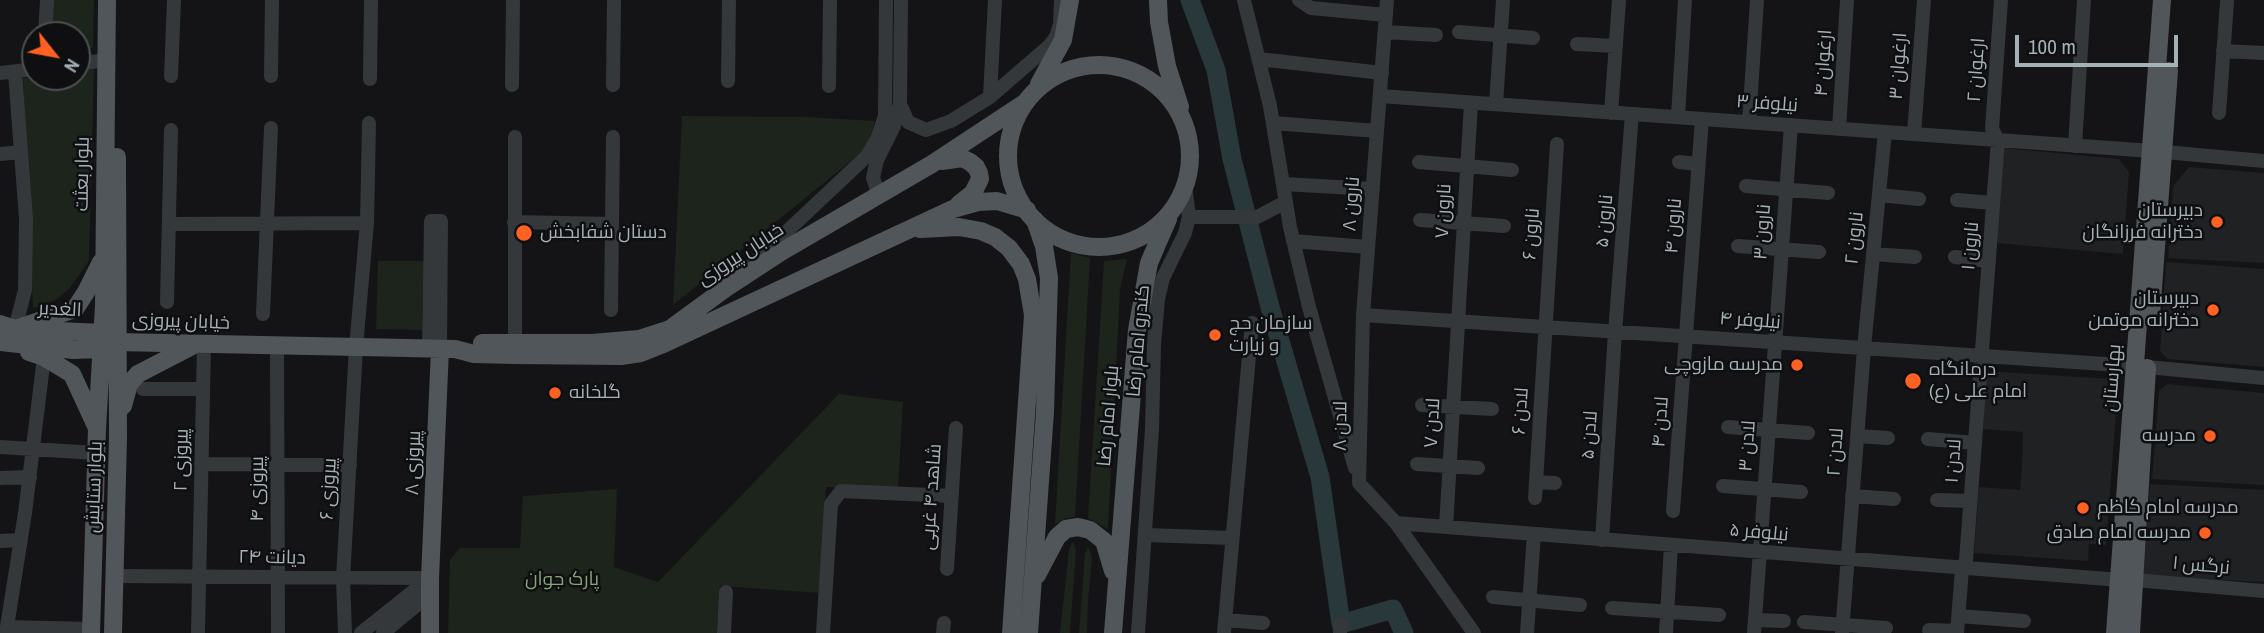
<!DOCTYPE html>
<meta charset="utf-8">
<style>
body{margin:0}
#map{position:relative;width:2264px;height:633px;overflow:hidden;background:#141416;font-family:"Archivo Narrow",sans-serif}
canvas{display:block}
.north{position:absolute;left:21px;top:21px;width:70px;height:70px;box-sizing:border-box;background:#0f0f11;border:2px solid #4b5053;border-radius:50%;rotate:121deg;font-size:19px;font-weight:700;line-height:28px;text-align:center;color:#a4b1b7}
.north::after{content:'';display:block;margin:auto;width:24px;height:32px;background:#ff6122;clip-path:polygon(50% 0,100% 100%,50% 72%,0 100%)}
.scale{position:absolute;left:2015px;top:35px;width:163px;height:32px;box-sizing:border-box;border:4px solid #a4b1b7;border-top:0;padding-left:9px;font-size:21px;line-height:24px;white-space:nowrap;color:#a4b1b7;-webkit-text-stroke:5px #0f0f11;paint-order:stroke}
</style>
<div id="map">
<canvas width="2264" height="633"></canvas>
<div class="north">N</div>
<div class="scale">100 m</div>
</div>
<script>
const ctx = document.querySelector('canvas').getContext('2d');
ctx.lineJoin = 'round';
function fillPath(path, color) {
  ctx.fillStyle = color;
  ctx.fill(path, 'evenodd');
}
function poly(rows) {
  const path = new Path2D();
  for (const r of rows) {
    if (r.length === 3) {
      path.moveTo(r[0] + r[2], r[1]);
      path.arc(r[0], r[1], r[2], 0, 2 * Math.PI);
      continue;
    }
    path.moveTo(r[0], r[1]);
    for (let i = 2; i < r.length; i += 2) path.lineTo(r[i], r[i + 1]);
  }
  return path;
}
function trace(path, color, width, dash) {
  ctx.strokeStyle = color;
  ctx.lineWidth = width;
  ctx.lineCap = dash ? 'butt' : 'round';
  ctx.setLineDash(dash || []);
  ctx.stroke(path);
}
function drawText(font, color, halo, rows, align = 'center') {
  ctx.font = font + ' "Archivo Narrow",Cairo,sans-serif';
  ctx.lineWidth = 5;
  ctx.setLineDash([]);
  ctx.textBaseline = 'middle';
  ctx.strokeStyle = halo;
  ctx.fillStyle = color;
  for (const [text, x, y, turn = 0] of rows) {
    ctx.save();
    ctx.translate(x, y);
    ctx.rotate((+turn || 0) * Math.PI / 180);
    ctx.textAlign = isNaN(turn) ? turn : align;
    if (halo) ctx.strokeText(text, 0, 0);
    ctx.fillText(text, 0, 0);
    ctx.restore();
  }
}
const built = poly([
 [2004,148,2119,159,2129,172,2123,254,1996,243],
 [2189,167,2264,173,2264,263,2168,258,2173,186],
 [2166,262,2264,269,2264,367,2168,359,2160,351],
 [1986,371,2110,379,2118,387,2106,545,2089,544,2088,561,1974,553,1979,487,2020,490,2022,465,2023,432,1983,429],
 [2167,384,2264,393,2264,485,2152,479,2159,391],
 [2150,484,2264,490,2264,582,2143,576]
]);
const green = poly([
 [53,0,94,0,93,48,77,49,77,35,51,35],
 [94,68,89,261,69,289,57,299,46,305,33,308,23,78,77,77,77,71],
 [682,116,806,117,875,121,867,148,673,305],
 [1071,253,1090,258,1075,517,1066,518,1055,524],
 [1127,259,1120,289,1108,529,1088,518,1104,261],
 [378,261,424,261,422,330,376,329],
 [839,394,903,402,898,488,826,487,821,593,720,586,717,633,448,633,450,560,460,548,520,548,523,496,617,489,614,567,658,582],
 [1073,542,1076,550,1070,633,1060,633,1069,550],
 [1088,546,1092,557,1088,601,1087,633,1079,633,1085,554]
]);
const river = poly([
 [1190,0,1216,70,1232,159,1270,307,1320,477,1341,624,1393,609,1404,633]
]);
const minor = poly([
 [1244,0,1270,106,1290,227,1309,307,1355,468],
 [1299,0,1311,8,1386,15],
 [1387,0,1363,315,1359,483,1396,523,1474,633],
 [1385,32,1436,35],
 [1459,32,1533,38],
 [45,35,47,0],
 [1577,44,1616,46],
 [2223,51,2264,53],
 [1259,59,1382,73],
 [77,64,106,60],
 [15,72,26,219,25,290,15,329],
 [0,73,35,69],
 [171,76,174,0],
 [271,76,272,0],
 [370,79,371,0],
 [728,81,729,0],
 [512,85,513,0],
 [613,85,614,0],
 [829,86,830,0],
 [1380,96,2152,151],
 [990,97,995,0],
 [900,104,908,122,926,130,951,121,990,97,1049,46,1056,37,1060,25,1061,0],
 [1496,104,1503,0],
 [1611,113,1619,0],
 [2219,113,2227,2],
 [1678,117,1685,0],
 [1749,122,1757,0],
 [1273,123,1377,131],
 [1839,129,1847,0],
 [1914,134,1924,0],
 [2075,146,2084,0],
 [2165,152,2264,161],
 [0,154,21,152],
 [1419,162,1512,170],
 [1679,162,1697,164],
 [1283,184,1373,189],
 [1746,186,1828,193],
 [885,190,877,189,873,178,877,160,894,126,900,104,901,0],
 [1879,195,1919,199],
 [1957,200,1993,203],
 [1189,217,1257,217,1286,202],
 [1420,220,1504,226],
 [514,222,612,224],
 [169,224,367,223],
 [1293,241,1368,247],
 [1738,246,1819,252],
 [1873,254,1915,257],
 [1955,257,1989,261],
 [750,266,867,156,877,139,885,116,886,0],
 [167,302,171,130],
 [611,310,613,137],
 [263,314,271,128],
 [1363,315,2135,366],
 [515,343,515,137],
 [277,345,278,633],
 [429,349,431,221,441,221,440,349],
 [2147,367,2264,378],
 [143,389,203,389],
 [1422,405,1492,409],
 [1728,427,1808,433],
 [1857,436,1888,438],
 [1928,439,1975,443],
 [0,447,96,453],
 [201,464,350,465],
 [1417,464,1478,468],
 [0,478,30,477],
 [1536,482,1555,483],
 [1723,486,1801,492],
 [1852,496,1894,499],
 [1535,498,1557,144],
 [1937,500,1970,501],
 [1673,511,1702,119],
 [1396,523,2120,580],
 [1446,527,1471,103],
 [1146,535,1232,538],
 [1602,540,1615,332,1632,114],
 [0,541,21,540],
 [947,569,956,428],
 [113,576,430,578],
 [2134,580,2264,591],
 [1493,597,1580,605],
 [1612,608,1719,615],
 [1959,616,2024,621],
 [1225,620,1263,623],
 [1755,620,1784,621],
 [1804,622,1886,628],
 [7,627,92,629],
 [1929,630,1957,631],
 [6,633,25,513,44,357],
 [198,633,204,345],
 [345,633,343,579,356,347,367,223,369,123],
 [361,633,430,578],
 [383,633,430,594],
 [724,633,726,592],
 [823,633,831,504,841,491,952,496],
 [943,633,944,623],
 [1138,633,1152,429,1154,345,1158,299,1163,278,1185,233,1189,217,1185,184],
 [1224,633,1252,323],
 [1340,633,1341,624],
 [1527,633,1534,534],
 [1666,633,1671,545],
 [1754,633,1791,125],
 [1842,633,1864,348,1885,132],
 [1957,633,1962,569,1966,560,1998,140,1992,129,2001,0]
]);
const major = poly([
 [1158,0,1159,22,1167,66,1180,107],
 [1099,156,91],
 [1039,84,1063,40,1070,0],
 [942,161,962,158,970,162,976,167,979,173,980,179,973,193,959,204],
 [920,229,959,227,981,231,995,237,1009,248,1021,264,1027,279,1033,315,1011,633],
 [2151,315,2169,71],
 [0,324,15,329,102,333,110,338],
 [15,329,75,309,86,292,101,262],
 [0,342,73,350,102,349,116,342,455,349,474,354,513,355,621,356,641,353,661,345,953,209,978,202,997,201,1027,210],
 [482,343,592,343,639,339,670,329,726,288,781,252,932,164,1023,104],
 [29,352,44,357,72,374,96,426],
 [123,406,129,384,138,374,192,346],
 [1037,575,1057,537,1066,529,1078,527,1090,530,1104,541,1113,571],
 [91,633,97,429,104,305,107,0],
 [113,633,118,438,117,157],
 [430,633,430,578,440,349],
 [1029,633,1045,412,1049,278,1044,246,1035,220],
 [1113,633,1137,330,1149,263,1168,219],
 [2115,633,2162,0],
 [2131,633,2147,368]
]);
const markers = [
 [2217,222,7,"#ff6122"],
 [524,233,9,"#ff6122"],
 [2213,310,7,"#ff6122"],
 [1215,335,7,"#ff6122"],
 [1797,365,7,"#ff6122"],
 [1913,381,9,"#ff6122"],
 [555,393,7,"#ff6122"],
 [2210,436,7,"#ff6122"],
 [2083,508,7,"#ff6122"],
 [2205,533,7,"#ff6122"]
];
const streetNames = [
 ["ارغوان ۴",1824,63,-86],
 ["ارغوان ۳",1899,66,-86],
 ["ارغوان ۲",1977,70,-86],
 ["نیلوفر ۳",1767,104,4],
 ["بلوار بعثت",83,174,-89],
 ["نارون ۸",1352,204,-86],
 ["نارون ۷",1444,211,-87],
 ["نارون ۵",1605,221,-85],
 ["نارون ۴",1674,226,-86],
 ["نارون ۳",1763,232,-86],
 ["نارون ۶",1532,234,-86],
 ["نارون ۲",1855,238,-84],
 ["نارون ۱",1971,246,-85],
 ["خیابان پیروزی",741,255,-33],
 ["الغدیر",60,310,3],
 ["نیلوفر ۴",1750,321,4],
 ["خیابان پیروزی",181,322,2],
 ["کندرو امام رضا",1139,341,-85],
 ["بهارستان",2113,378,-86],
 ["لادن ۶",1521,411,-86],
 ["بلوار امام رضا",1109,416,-85],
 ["لادن ۴",1661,422,-86],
 ["لادن ۷",1433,423,-87],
 ["لادن ۸",1341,426,-89],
 ["لادن ۵",1590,435,-86],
 ["لادن ۳",1748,446,-86],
 ["لادن ۲",1836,452,-86],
 ["پیروزی ۲",182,460,-89],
 ["لادن ۱",1954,461,-86],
 ["پیروزی ۸",414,463,-88],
 ["بلوار ستایش",95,487,-88],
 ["پیروزی ۴",258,489,-90],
 ["پیروزی ۶",329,489,-87],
 ["شاهد ۴ غربی",932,497,-86],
 ["نیلوفر ۵",1759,533,5],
 ["دیانت ۲۴",272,558,1],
 ["نرگس ۱",2201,566,5]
];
const poiNames = [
 ["دبیرستان",2203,211],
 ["دخترانه فرزانگان",2203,233],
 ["دستان شفابخش",540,233,"left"],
 ["دبیرستان",2199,299],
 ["دخترانه موتمن",2199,321],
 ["سازمان حج",1229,324,"left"],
 ["و زیارت",1229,346,"left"],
 ["مدرسه مازوچی",1783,365],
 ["درمانگاه",1929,370,"left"],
 ["امام علی (ع)",1929,392,"left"],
 ["گلخانه",569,393,"left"],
 ["مدرسه",2196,436],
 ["مدرسه امام کاظم",2097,508,"left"],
 ["مدرسه امام صادق",2191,533]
];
const parkNames = [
 ["پارک جوان",562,580]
];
fillPath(built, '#202123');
fillPath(green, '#1d241b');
trace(river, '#29393b', 19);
trace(minor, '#34383b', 14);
trace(major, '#50565a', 18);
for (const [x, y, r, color] of markers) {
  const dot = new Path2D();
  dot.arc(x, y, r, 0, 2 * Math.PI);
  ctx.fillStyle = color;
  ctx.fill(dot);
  trace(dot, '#0f0f11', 2.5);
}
drawText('19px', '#a4b1b7', '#0f0f11', streetNames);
drawText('19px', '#a4b1b7', '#0f0f11', poiNames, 'right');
drawText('19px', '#87a479', '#0f0f11', parkNames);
</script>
